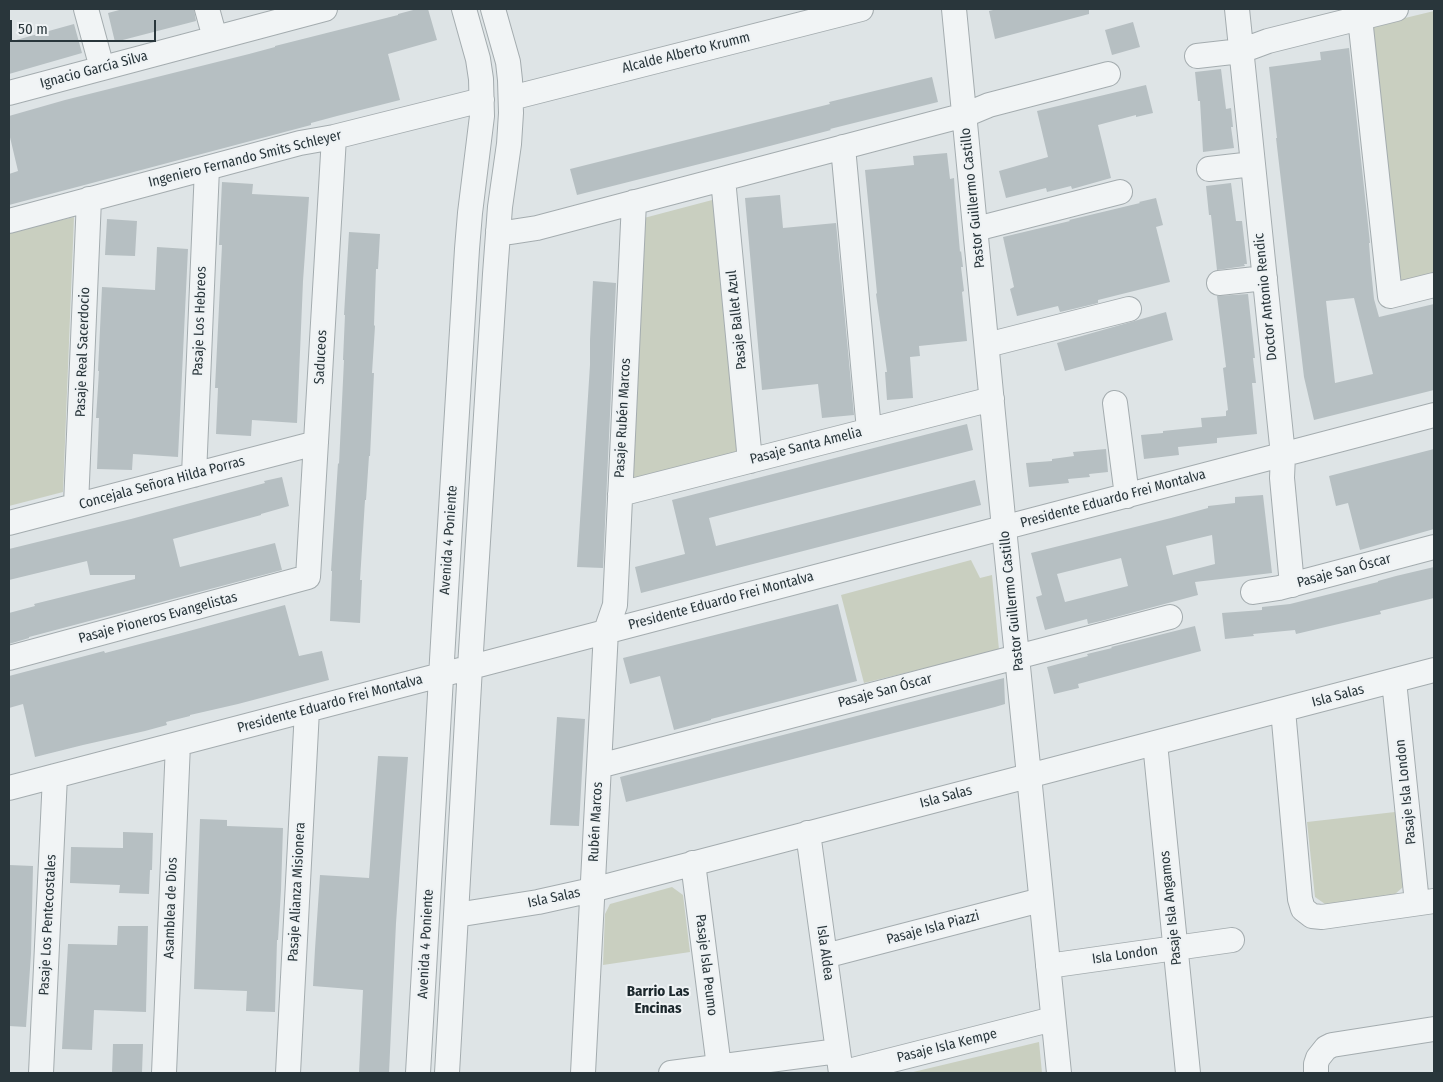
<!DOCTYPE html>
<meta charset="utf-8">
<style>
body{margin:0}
#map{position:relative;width:1443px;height:1082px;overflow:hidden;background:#dee4e6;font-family:"Fira Sans Condensed",sans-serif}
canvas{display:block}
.frame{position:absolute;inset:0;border:10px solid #29363b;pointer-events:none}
.scale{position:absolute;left:10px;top:20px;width:146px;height:22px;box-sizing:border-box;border:2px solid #29363b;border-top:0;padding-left:6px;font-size:15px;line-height:18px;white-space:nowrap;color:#29363b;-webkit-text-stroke:4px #eef2f4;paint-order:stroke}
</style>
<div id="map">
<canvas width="1443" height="1082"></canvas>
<div class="frame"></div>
<div class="scale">50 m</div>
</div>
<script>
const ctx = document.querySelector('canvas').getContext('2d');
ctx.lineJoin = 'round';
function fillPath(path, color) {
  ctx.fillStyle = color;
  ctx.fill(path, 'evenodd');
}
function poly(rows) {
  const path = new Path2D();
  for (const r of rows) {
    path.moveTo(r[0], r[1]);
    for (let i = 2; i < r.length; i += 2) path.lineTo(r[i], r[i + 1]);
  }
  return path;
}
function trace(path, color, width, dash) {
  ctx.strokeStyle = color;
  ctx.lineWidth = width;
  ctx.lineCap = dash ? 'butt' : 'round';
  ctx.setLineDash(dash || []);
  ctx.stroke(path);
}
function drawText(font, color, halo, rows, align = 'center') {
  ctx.font = font + ' "Fira Sans Condensed",sans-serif';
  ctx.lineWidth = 4;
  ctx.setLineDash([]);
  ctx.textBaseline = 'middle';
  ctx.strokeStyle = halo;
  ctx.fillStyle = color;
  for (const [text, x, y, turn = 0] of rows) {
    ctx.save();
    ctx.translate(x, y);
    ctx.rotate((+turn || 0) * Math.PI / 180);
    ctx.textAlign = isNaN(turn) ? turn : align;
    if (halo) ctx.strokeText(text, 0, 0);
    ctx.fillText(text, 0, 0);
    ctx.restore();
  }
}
const green = poly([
 [1434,11,1434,276,1396,285,1372,26],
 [716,199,739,452,632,482,644,218],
 [74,217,63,492,9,506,9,232],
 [971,560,980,578,992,575,999,650,864,683,841,595],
 [1395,812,1403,887,1394,895,1325,904,1315,897,1307,822],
 [672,887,683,895,690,952,603,965,605,914,610,904],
 [1039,1042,1042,1073,909,1073]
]);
const building = poly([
 [123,9,194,9,196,21,115,42,108,13],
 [417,9,428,9,437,40,388,54,400,100,337,116,311,123,311,125,9,205,9,174,18,171,9,133,9,116,65,100,249,54,275,47,275,46,398,15,398,14],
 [997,9,1089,9,1089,14,995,39,989,11],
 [1133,22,1140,47,1112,55,1105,30],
 [74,24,82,53,9,74,9,42],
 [1349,48,1370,243,1369,243,1371,269,1374,299,1379,317,1434,304,1434,390,1314,420,1304,377,1276,138,1277,138,1269,67,1321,60,1320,52],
 [1354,298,1373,374,1335,383,1326,301],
 [1221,69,1226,109,1231,108,1233,127,1231,127,1234,148,1203,152,1200,101,1198,101,1195,72],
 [932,77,938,102,830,129,831,130,743,153,577,195,570,169,830,104,829,102],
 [1146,85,1153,113,1136,117,1136,115,1098,125,1111,178,1072,189,1071,186,1047,192,1046,188,1006,198,999,171,1048,157,1037,111],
 [947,153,950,179,954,178,955,194,960,252,961,251,963,267,961,267,964,291,962,292,967,341,919,346,920,356,910,357,913,398,887,400,885,372,887,372,876,294,877,293,865,170,914,165,913,156],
 [222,182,253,184,252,194,309,197,303,281,297,423,252,420,251,436,216,434,218,388,215,388,222,245,219,245],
 [1231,183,1236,221,1242,221,1247,264,1244,264,1245,266,1217,270,1211,215,1209,215,1206,186],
 [780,195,783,228,836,223,854,415,822,418,818,384,762,390,745,198],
 [1156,198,1163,225,1156,227,1170,282,1098,300,1098,303,1073,309,1060,312,1058,306,1017,316,1010,289,1014,287,1003,237,1070,221,1069,220,1140,203,1139,202],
 [107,219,137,221,135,256,105,255],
 [349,232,380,234,378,269,376,269,374,325,375,326,372,373,374,373,370,456,369,456,366,500,365,500,360,580,362,580,360,623,330,621,332,571,331,571,338,463,339,464,344,360,343,360,345,315,344,315],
 [157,247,188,249,178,457,133,454,132,470,97,469,99,418,96,418,99,371,98,371,102,287,155,290],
 [593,281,616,283,603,568,577,567,590,365,590,340],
 [1248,294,1255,358,1253,358,1256,383,1252,383,1257,434,1217,438,1217,443,1178,447,1179,455,1144,459,1141,435,1163,433,1163,431,1202,427,1201,418,1226,416,1226,411,1228,410,1223,368,1226,367,1217,296],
 [1166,312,1173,340,1065,371,1057,343],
 [967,424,973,450,709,518,716,546,975,480,981,505,641,593,635,567,685,554,672,500],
 [1106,449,1108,472,1089,474,1090,477,1068,479,1069,483,1029,487,1026,463,1052,461,1052,459,1074,456,1073,452],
 [1434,449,1434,529,1360,550,1348,503,1336,506,1329,476],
 [282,477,289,506,261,514,261,515,173,539,180,567,275,543,282,570,29,637,29,638,9,644,9,613,35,606,34,604,135,579,135,575,90,575,87,561,9,580,9,549,131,519,265,483,264,481],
 [1263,495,1272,573,1195,582,1198,595,1105,620,1088,624,1087,619,1045,630,1036,597,1042,595,1031,553,1171,518,1208,508,1208,506,1235,503,1235,497],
 [1212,535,1215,564,1173,575,1166,546],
 [1121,558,1128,586,1065,602,1057,574],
 [1434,567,1434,598,1380,611,1381,614,1296,634,1295,630,1253,634,1254,636,1225,639,1222,613,1262,610,1262,607,1290,604,1378,582,1378,581,1396,576],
 [838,604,857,681,711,719,711,720,674,730,660,676,630,684,623,658],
 [285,605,299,656,322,651,329,680,238,704,190,715,190,716,166,722,167,725,145,731,83,745,35,757,23,704,9,708,9,676,104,651,105,653,178,634],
 [1195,626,1201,651,1078,684,1079,688,1054,694,1047,667,1088,656,1087,654,1112,648,1111,647],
 [1004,678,1005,704,995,707,626,802,620,777],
 [557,717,585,719,579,826,550,825],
 [378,756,408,757,405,797,396,923,389,1073,359,1073,363,990,313,986,315,949,320,875,369,878],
 [200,819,227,820,227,826,283,828,281,890,278,940,277,940,275,1012,246,1011,247,991,194,989],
 [123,832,153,833,152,870,150,870,149,894,119,893,120,885,70,883,71,847,123,848],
 [9,865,33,866,31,954,26,1027,9,1026],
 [118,926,148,926,146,1012,94,1010,92,1050,62,1049,68,944,117,945],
 [113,1044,143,1044,142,1073,112,1073]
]);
const minor = poly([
 [86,9,102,68],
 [207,9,215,38],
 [954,9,1004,528,1059,1073],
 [1237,9,1283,455,1282,478,1292,585],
 [1360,18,1390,296,1434,285],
 [1197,56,1241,51,1268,41,1396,9],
 [9,93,325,9],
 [511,98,861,9],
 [843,147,869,430],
 [1209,169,1253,164],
 [723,179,750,461],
 [9,221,300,143,334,137,482,100],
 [976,229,1120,192],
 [498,231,511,232,537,228,965,115,989,105,1108,74],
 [1219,283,1265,278],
 [987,345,1129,309],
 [1115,403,1127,496],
 [194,475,207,168],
 [620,494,992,399],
 [76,505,89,199],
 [9,523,316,443],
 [1253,592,1279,588,1434,547],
 [9,658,308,577,334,137],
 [1394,681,1417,903],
 [1283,710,1300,899,1303,909,1312,916,1322,917,1434,901],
 [1155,743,1188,1073],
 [599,766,1170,617],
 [9,788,1434,415],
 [808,833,841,1073],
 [693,863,719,1067],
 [456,915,538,902,592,890,1434,670],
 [825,956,1041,900],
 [1048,966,1232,940],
 [41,1073,55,776],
 [164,1073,178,744],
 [288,1073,307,710],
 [418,1073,446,591,467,249,470,213,482,116,481,79,478,59,464,9],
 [447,1073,470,667,495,274,500,207,509,144,511,113,510,80,508,62,493,9],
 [583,1073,606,631,615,605,634,202],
 [671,1073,838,1051],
 [841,1073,1053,1019],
 [1316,1073,1316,1064,1318,1058,1326,1048,1332,1045,1434,1029]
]);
const streetNames = [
 ["Alcalde Alberto Krumm",686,53,-14],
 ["Ignacio García Silva",94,70,-15],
 ["Ingeniero Fernando Smits Schleyer",245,159,-14],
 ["Pastor Guillermo Castillo",973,198,-96],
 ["Doctor Antonio Rendic",1266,297,-96],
 ["Pasaje Ballet Azul",737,320,-96],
 ["Pasaje Los Hebreos",200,321,-88],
 ["Pasaje Real Sacerdocio",83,352,-88],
 ["Saduceos",321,357,-87],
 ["Pasaje Rubén Marcos",623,418,-87],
 ["Pasaje Santa Amelia",806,446,-14],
 ["Concejala Señora Hilda Porras",162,483,-15],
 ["Presidente Eduardo Frei Montalva",1113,499,-15],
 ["Avenida 4 Poniente",449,540,-86],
 ["Pasaje San Óscar",1344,571,-15],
 ["Presidente Eduardo Frei Montalva",721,601,-15],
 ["Pastor Guillermo Castillo",1012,601,-96],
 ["Pasaje Pioneros Evangelistas",158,618,-15],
 ["Pasaje San Óscar",885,691,-15],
 ["Isla Salas",1338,696,-15],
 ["Presidente Eduardo Frei Montalva",330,704,-15],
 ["Pasaje Isla London",1406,792,-96],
 ["Isla Salas",946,797,-15],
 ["Rubén Marcos",596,822,-87],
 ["Pasaje Alianza Misionera",297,892,-87],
 ["Isla Salas",554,898,-12],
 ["Asamblea de Dios",171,908,-88],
 ["Pasaje Isla Angamos",1171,908,-96],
 ["Pasaje Los Pentecostales",48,925,-87],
 ["Pasaje Isla Piazzi",933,928,-15],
 ["Avenida 4 Poniente",426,944,-87],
 ["Isla Aldea",825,953,82],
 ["Isla London",1125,955,-8],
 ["Pasaje Isla Peumo",706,965,83],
 ["Pasaje Isla Kempe",947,1046,-14]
];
const neighbourhoodNames = [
 ["Barrio Las",658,992],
 ["Encinas",658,1009]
];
fillPath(green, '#c9cfc0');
fillPath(building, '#b6bfc2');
trace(minor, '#a4acaf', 26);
trace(minor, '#f1f4f5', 24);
drawText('14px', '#29363b', '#eef2f4', streetNames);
drawText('bold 15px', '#1b272c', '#eef2f4', neighbourhoodNames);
</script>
